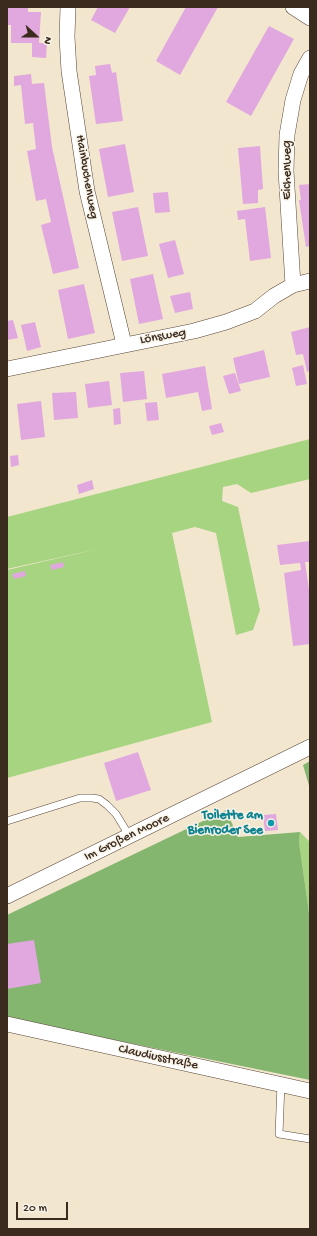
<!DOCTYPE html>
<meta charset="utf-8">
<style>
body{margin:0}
#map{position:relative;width:317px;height:1236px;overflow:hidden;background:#f3e6ce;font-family:"Gochi Hand",sans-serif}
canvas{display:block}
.frame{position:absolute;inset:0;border:8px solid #3b2a1e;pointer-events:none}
.north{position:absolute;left:16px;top:16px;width:40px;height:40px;-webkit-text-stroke:3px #f7f3e8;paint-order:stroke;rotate:111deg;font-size:11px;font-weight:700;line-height:16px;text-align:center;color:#3b2a1e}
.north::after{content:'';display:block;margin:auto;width:14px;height:18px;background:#3b2a1e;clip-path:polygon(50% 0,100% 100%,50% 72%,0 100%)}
.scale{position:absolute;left:16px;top:1202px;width:52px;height:18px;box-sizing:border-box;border:2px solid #3b2a1e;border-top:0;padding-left:5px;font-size:12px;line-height:14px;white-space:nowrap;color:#3b2a1e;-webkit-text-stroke:3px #f7f3e8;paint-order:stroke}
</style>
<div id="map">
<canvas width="317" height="1236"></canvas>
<div class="frame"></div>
<div class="north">N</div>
<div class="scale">20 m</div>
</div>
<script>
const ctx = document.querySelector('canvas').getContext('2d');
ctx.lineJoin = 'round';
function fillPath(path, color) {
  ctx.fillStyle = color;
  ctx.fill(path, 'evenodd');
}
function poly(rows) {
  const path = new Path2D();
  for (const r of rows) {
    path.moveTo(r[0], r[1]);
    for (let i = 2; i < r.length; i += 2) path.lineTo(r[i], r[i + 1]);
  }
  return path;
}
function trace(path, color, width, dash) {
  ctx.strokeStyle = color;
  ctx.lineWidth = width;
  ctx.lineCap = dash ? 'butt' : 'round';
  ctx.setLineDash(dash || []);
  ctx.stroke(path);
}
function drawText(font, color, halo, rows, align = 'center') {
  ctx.font = font + ' "Gochi Hand",sans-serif';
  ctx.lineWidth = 3;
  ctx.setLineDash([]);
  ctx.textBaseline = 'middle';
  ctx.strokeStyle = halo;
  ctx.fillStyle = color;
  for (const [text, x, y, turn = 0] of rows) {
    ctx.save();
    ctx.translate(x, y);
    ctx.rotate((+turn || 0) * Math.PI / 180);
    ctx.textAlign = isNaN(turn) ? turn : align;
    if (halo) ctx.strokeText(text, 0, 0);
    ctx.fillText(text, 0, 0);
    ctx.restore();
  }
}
const green = poly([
 [310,439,310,479,251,493,237,484,223,487,222,501,238,507,260,610,253,630,236,635,216,533,195,527,172,533,212,722,7,778,7,570,102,548,7,569,7,517],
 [300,832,310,842,310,920,299,842]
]);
const forest = poly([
 [310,761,310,789,303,765],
 [226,810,238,837,300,832,299,842,310,920,310,1080,7,1018,7,915]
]);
const building = poly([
 [8,7,28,7,28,12,41,12,39,43,47,43,46,58,32,57,32,43,11,43,11,25,7,25],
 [98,7,130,7,115,33,91,20],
 [186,7,218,7,180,75,156,61],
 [269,26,294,39,251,116,226,102],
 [110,64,112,73,116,72,123,121,96,124,89,76,96,75,95,66],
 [31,74,32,84,44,83,52,147,79,268,53,274,41,225,51,222,46,199,36,201,27,151,36,149,33,123,25,124,21,85,14,86,14,76],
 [125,144,134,192,108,197,99,149],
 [260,146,263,189,258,190,258,203,243,204,238,148],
 [310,184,310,246,306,247,299,200,301,200,299,185],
 [168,192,170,212,155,213,153,193],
 [138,207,148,256,122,261,112,212],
 [265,207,271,258,250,261,245,219,238,220,237,211],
 [175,240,184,274,168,278,159,244],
 [153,274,163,319,139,324,130,279],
 [84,284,95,333,68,339,58,290],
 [190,292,193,309,175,313,170,296],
 [13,320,18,338,7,340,7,321],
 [35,322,41,347,27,351,21,325],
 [310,327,310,371,307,372,303,354,296,355,291,332],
 [264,350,270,377,239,384,233,358],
 [303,365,307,384,296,386,292,368],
 [205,366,212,409,202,411,198,392,166,398,162,374],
 [144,371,147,399,123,402,120,373],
 [235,373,241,391,229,394,223,376],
 [109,381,112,405,88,408,85,384],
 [76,392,78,418,54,420,52,393],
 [41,401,45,437,21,440,17,404],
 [157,402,159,420,147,421,145,403],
 [120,408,121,424,114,425,113,409],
 [221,423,224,432,212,435,209,426],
 [18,455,19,465,11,467,10,456],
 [92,480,94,489,79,494,77,485],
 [310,541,310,562,305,562,310,596,310,644,293,646,284,573,301,570,300,563,280,565,277,545],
 [63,562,64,567,52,570,50,565],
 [25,571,26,576,14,579,12,574],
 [138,752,151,790,116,801,104,763],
 [276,814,278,830,265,831,263,815],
 [34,940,41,983,7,989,7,944]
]);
const lane = poly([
 [7,821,80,798,92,798,99,799,107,805,116,814,130,837],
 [281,1084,279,1134,310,1139]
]);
const street = poly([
 [68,7,67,37,69,71,87,191,124,344],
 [293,7,310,18],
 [293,285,286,171,287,135,293,100,301,74,310,58],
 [7,369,194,331,226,322,255,311,274,296,293,285,310,281],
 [7,896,310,747],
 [7,1024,310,1091]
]);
const markers = [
 [271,823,4,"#0f9aa8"]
];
const streetNames = [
 ["Eichenweg",288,170,-90],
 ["Hainbuchenweg",86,177,80],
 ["Lönsweg",163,337,-10],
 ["Im Großen Moore",127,838,-26],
 ["Claudiusstraße",158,1058,12]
];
const cultureNames = [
 ["Toilette am",263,816],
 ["Bienroder See",263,831]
];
fillPath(green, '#a6d481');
fillPath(forest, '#84b66f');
fillPath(building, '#e0a8df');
trace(lane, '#574638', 8);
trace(street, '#574638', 16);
trace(lane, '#fff', 7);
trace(street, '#fff', 15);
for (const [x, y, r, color] of markers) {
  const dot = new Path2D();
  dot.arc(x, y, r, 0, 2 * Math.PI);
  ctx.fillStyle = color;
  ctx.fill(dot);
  trace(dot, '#f7f3e8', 1.5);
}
drawText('13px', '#3b2a1e', '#f7f3e8', streetNames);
drawText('bold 13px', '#0d838f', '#f7f3e8', cultureNames, 'right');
</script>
